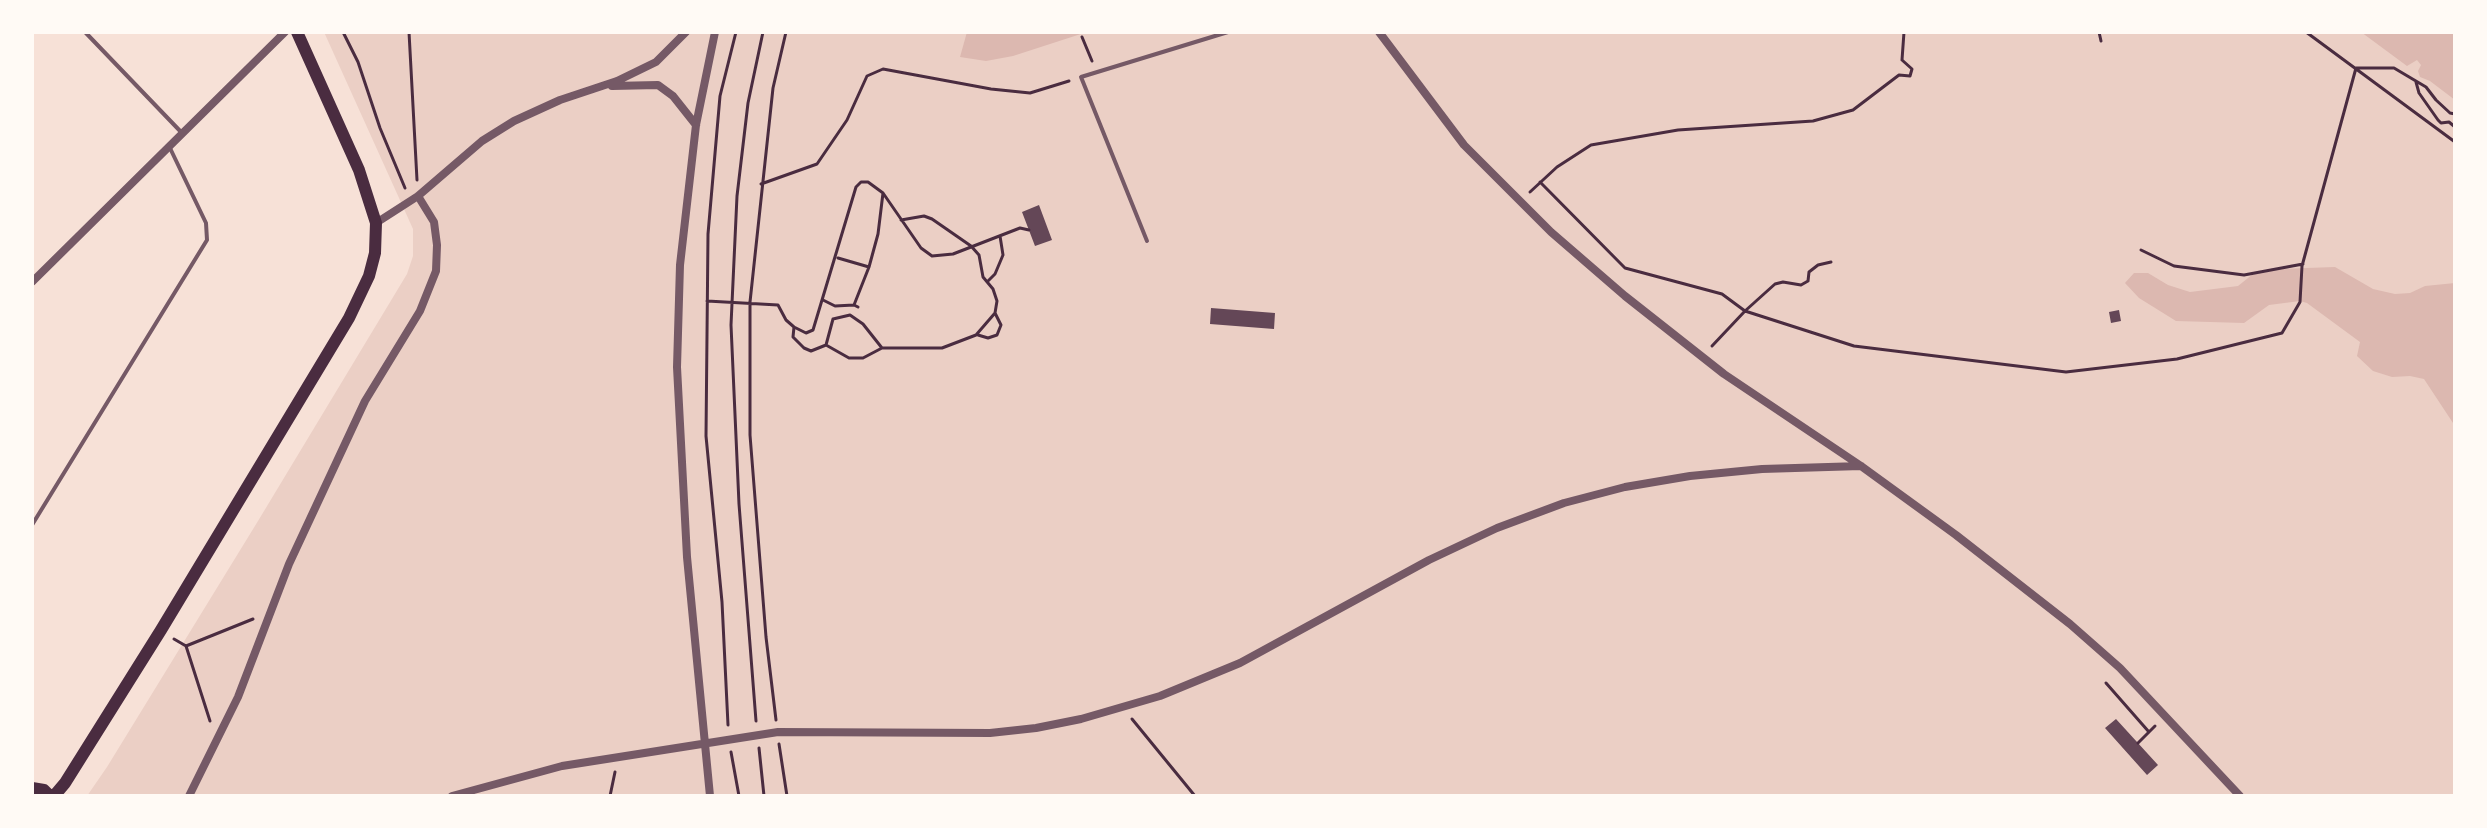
<!DOCTYPE html>
<style>
body{margin:0}
#map{position:relative;width:2487px;height:828px;overflow:hidden;background:#f7e1d7;font-family:"Varela Round",sans-serif}
canvas{display:block}
.frame{position:absolute;inset:0;border:34px solid #fffaf5;pointer-events:none}
</style>
<div id="map">
<canvas width="2487" height="828"></canvas>
<div class="frame"></div>
</div>
<script>
const ctx = document.querySelector('canvas').getContext('2d');
ctx.lineJoin = 'round';
function fillPath(path, color) {
  ctx.fillStyle = color;
  ctx.fill(path, 'evenodd');
}
function poly(rows) {
  const path = new Path2D();
  for (const r of rows) {
    path.moveTo(r[0], r[1]);
    for (let i = 2; i < r.length; i += 2) path.lineTo(r[i], r[i + 1]);
  }
  return path;
}
function trace(path, color, width, dash) {
  ctx.strokeStyle = color;
  ctx.lineWidth = width;
  ctx.lineCap = dash ? 'butt' : 'round';
  ctx.setLineDash(dash || []);
  ctx.stroke(path);
}
const green = poly([
 [324,32,2455,32,2455,796,87,796,107,767,258,521,407,274,413,256,413,229]
]);
const water = poly([
 [967,32,1087,32,1013,56,986,61,960,57],
 [2361,32,2455,32,2455,100,2430,81,2420,77,2418,71,2421,65,2417,60,2407,66],
 [2335,267,2373,289,2395,294,2410,293,2425,286,2455,283,2455,426,2424,379,2410,376,2392,377,2373,371,2357,356,2360,342,2307,303,2300,301,2269,305,2244,323,2176,321,2139,298,2125,283,2134,273,2148,273,2168,285,2190,292,2238,286,2253,274,2278,269]
]);
const building = poly([
 [1039,205,1052,240,1035,246,1022,212],
 [1211,308,1275,313,1274,329,1210,324],
 [2119,310,2121,321,2111,323,2109,312],
 [2116,719,2158,765,2147,775,2105,728]
]);
const path = poly([
 [343,32,358,62,380,128,405,188],
 [409,32,417,180],
 [2099,32,2101,41],
 [2306,32,2455,142],
 [1082,37,1092,61],
 [2416,82,2419,93,2438,120,2441,123,2449,122,2455,127],
 [1540,182,1625,268,1722,294,1745,311,1854,346,2066,372,2177,359,2282,333,2300,302,2302,266,2356,68,2394,68,2426,87,2436,100,2450,113,2455,114],
 [761,184,817,164,847,120,867,76,883,69,991,89,1030,93,1069,81],
 [1530,192,1557,167,1591,145,1678,130,1813,121,1853,110,1899,75,1910,76,1912,69,1902,60,1904,32],
 [883,193,921,248,932,256,953,254,1020,228,1029,230],
 [2141,250,2174,266,2244,275,2303,264],
 [838,258,869,267],
 [987,282,995,274,1003,255,1000,236],
 [823,300,835,306,854,305,858,307],
 [707,301,778,305,786,320,794,327,806,333,813,330,856,187,861,182,868,182,883,193,878,234,869,267,854,305],
 [794,327,793,337,804,348,811,351,826,345,849,358,863,358,882,348,942,348,976,335,995,313,997,301,993,289,983,277,979,255,971,246,932,219,924,216,901,220],
 [978,335,988,338,997,335,1001,325,995,313],
 [826,345,833,319,850,315,863,324,882,348],
 [1712,346,1745,311,1775,284,1783,282,1801,285,1808,281,1809,272,1818,265,1831,262],
 [174,639,186,646,210,721],
 [186,646,253,619],
 [2106,683,2149,732],
 [1132,719,1195,796],
 [776,720,766,637,750,435,750,302,773,88,786,32],
 [756,721,739,504,731,325,737,196,748,103,763,32],
 [728,725,722,602,706,436,708,234,720,96,736,32],
 [2138,743,2155,726],
 [779,744,787,796],
 [759,748,764,796],
 [731,752,739,796],
 [610,796,615,772]
]);
const service = poly([
 [85,32,182,133],
 [1147,241,1081,77,1228,32],
 [32,525,207,240,206,223,169,146]
]);
const minor = poly([
 [1379,32,1464,145,1551,232,1625,296,1724,374,1861,466,1956,535,2070,624,2120,668,2240,796],
 [612,86,658,85,673,96,696,125],
 [376,223,418,196,482,141,514,121,560,100,617,81,656,62,686,32],
 [32,282,285,32],
 [189,796,238,697,289,564,365,401,420,311,436,271,437,245,434,222,418,196],
 [452,796,562,766,778,732,990,733,1036,728,1081,719,1160,696,1240,663,1429,560,1497,528,1564,503,1625,487,1690,476,1762,469,1861,466],
 [710,796,687,557,677,367,680,265,696,125,715,32]
]);
const secondary = poly([
 [32,788,44,790,50,796],
 [54,796,65,783,161,630,349,318,369,276,375,253,376,223,359,170,297,32]
]);
fillPath(green, '#ebcfc5');
fillPath(water, '#dcb8b0');
fillPath(building, '#644757');
trace(path, '#4a2c40', 3);
trace(service, '#755966', 4);
trace(minor, '#755966', 8);
trace(secondary, '#4a2c40', 12);
</script>
